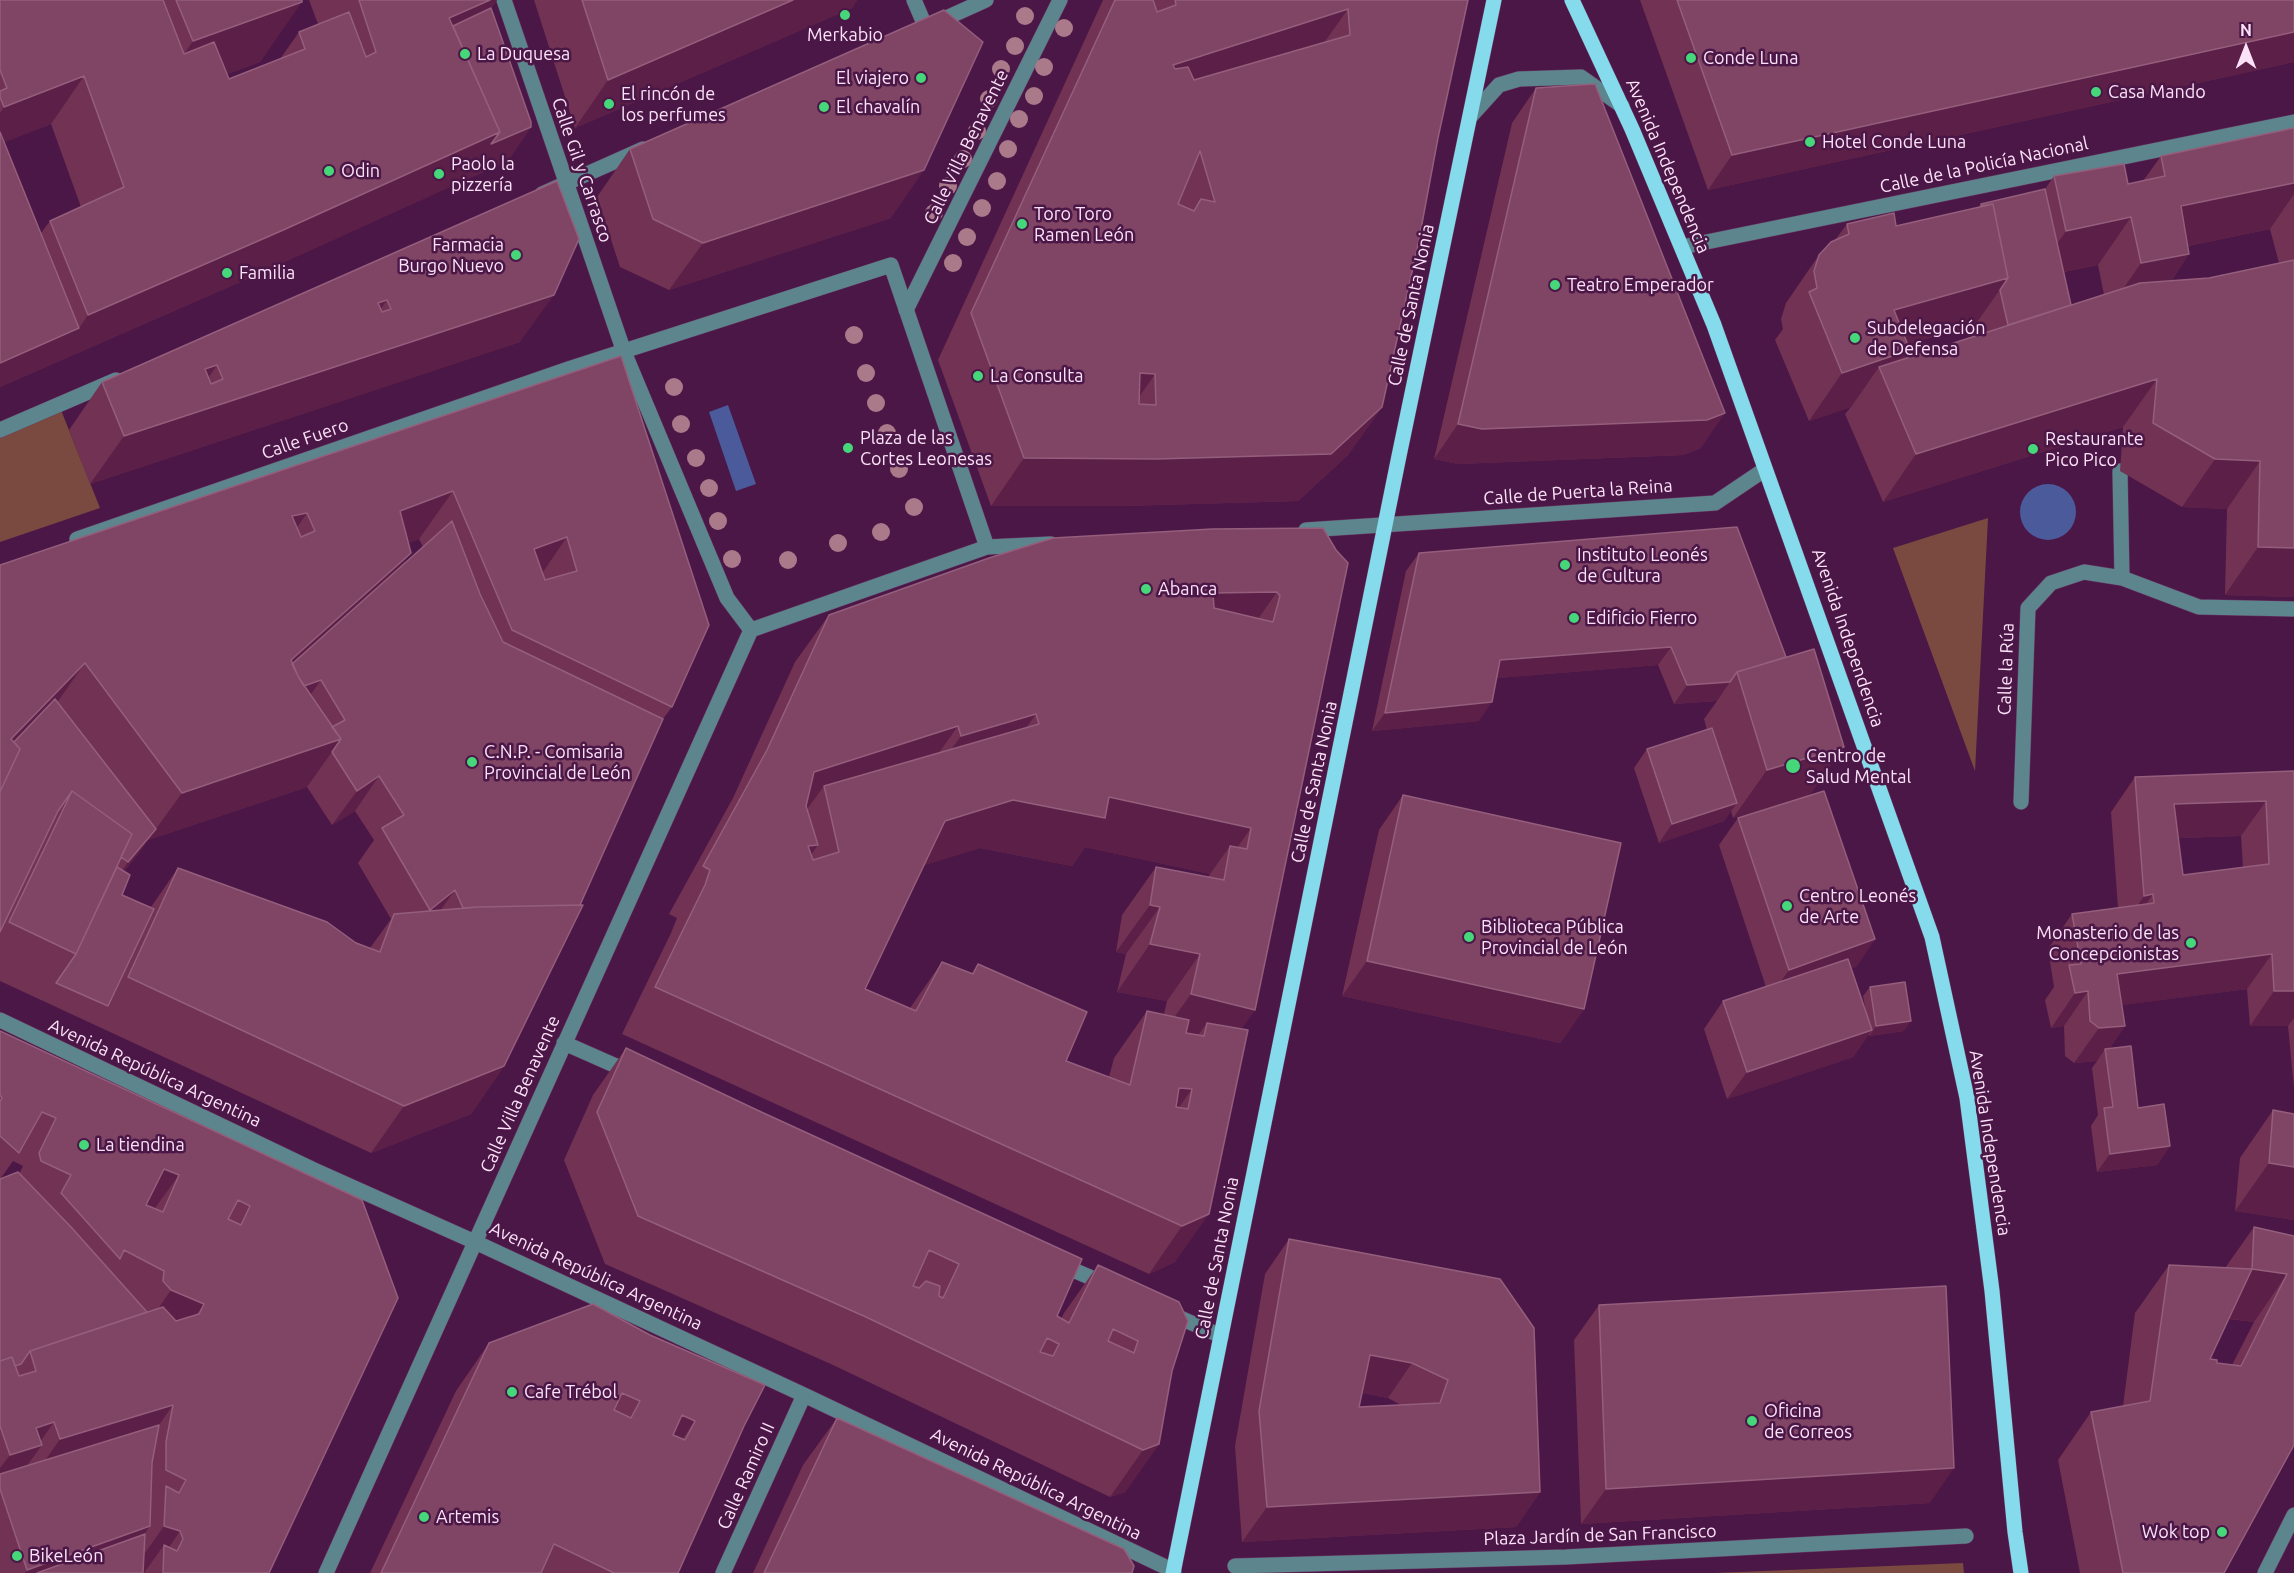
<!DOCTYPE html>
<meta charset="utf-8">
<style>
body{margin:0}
#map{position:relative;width:2294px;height:1573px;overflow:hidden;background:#4b1747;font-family:Ubuntu,sans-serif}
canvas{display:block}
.north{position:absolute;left:2216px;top:18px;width:60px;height:60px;-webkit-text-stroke:4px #4b1747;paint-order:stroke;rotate:0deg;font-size:16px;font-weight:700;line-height:24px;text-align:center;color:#fce2f8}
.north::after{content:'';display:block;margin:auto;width:21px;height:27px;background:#fce2f8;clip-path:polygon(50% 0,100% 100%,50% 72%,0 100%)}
</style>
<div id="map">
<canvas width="2294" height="1573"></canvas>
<div class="north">N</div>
</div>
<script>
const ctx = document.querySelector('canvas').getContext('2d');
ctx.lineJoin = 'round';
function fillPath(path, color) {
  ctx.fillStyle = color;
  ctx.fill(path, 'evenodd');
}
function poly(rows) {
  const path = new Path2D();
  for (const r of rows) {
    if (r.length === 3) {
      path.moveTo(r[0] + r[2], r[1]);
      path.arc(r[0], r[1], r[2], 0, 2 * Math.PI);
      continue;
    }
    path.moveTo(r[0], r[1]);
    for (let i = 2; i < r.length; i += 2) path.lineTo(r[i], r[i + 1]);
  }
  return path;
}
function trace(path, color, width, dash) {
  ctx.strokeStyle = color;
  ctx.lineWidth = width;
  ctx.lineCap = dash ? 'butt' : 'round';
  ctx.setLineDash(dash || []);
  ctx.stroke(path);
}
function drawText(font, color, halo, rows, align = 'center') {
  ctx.font = font + ' Ubuntu,sans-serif';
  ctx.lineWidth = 5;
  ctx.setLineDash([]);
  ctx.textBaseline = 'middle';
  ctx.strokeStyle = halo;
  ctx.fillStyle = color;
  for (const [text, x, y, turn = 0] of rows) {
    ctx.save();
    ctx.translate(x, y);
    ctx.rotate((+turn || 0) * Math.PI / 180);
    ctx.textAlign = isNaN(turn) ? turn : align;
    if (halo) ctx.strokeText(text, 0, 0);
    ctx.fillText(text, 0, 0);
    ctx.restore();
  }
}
const green = poly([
 [59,405,100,508,0,542,0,430],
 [1988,518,1975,771,1893,548],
 [1963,1563,1964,1573,1714,1573]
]);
const water = poly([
 [728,405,756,484,736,491,709,412],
 [2048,512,28]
]);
const minor = poly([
 [504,0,624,352,727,598,751,630],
 [914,0,926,28],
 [933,24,986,0],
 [1471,116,1499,85,1519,79,1581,77,1622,106],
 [542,194,643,149],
 [1682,247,2294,122],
 [906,310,1060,0],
 [0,430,116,380],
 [2120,471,2122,578],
 [1306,530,1715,503,1764,470],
 [77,539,568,369,891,265,987,547],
 [751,630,987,547,1051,544],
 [2021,802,2028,608,2051,583,2084,572,2122,578,2199,607,2294,609],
 [0,1020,312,1169,475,1242,804,1395,1174,1571],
 [564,1043,632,1073],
 [1059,1264,1106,1284],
 [1169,1313,1221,1336],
 [1235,1566,1566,1557,1966,1536],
 [326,1573,751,630],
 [723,1573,804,1395],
 [2265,1573,2294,1515]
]);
const major = poly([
 [1572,0,1632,129,1714,325,1932,937,1967,1098,1992,1291,2015,1532,2021,1573],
 [1173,1573,1399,456,1494,0]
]);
const trees = [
 [1025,16],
 [1064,28],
 [1015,46],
 [1044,67],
 [1001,69],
 [1034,96],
 [989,99],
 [1019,119],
 [977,131],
 [1008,149],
 [963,159],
 [997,181],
 [948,186],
 [982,208],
 [934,213],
 [967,237],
 [953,263],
 [854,335],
 [866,373],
 [674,387],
 [876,403],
 [681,424],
 [887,433],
 [696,458],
 [899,469],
 [709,488],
 [914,507],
 [718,521],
 [881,532],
 [838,543],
 [732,559],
 [788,560]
];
const wall = poly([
 [0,0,302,0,260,62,227,74,229,79,280,59,299,32,318,24,309,0,497,0,491,8,531,127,507,162,467,179,247,279,0,387],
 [51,124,81,207,50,221,41,233,4,142],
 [534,0,857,0,852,8,575,128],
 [1103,0,1468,0,1438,138,1382,407,1348,455,1298,501,1123,506,991,506,938,360],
 [1640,0,2294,0,2294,62,1708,190],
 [1536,88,1701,448,1683,455,1458,464,1434,459,1512,123],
 [2294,128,2294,597,2225,595,2227,509,2182,507,2120,471,2123,427,1883,502,1845,414,1851,407,1809,421,1775,340,1783,329,1781,319,1786,303,1819,255,1835,240,1847,224,1896,226,1979,207,1981,204,2045,189,2054,176,2128,184,2143,181,2161,156],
 [2270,229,2279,263,2209,278,2171,281,2189,254,2188,246],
 [2098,265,2104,295,2071,305,2064,272],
 [1975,325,1978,335,1904,359,1910,350,1908,344],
 [630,149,891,218,669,290,620,267,597,197],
 [557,181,520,342,90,484,69,430,102,382],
 [621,356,672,707,663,719,504,1066,471,1114,371,1153,0,981,0,565],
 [419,539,423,547,402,565,408,543],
 [307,787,332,825,355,811,374,840,358,863,391,919,370,948,178,868,151,907,122,895,124,871,148,840],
 [1737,527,1810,795,1733,818,1731,811,1724,821,1659,843,1634,768,1647,749,1707,730,1704,719,1717,701,1674,704,1658,665,1497,678,1479,721,1372,731,1406,571,1419,553],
 [1323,528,1255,1010,1241,1029,1175,1262,1149,1274,622,1034,671,933,677,918,669,914,733,798,795,662,829,615],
 [1085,847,1210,874,1208,877,1156,867,1122,915,1116,952,1126,954,1117,992,1167,1001,1164,1014,1147,1011,1114,1058,1109,1077,1066,1061,978,964,971,974,942,962,910,1008,865,989,924,865,980,848,1072,866],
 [2294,771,2294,1088,2288,1026,2250,1026,2247,989,2121,1005,2125,1026,2109,1049,2138,1108,2170,1146,2157,1165,2097,1172,2091,1126,2098,1115,2092,1068,2097,1061,2074,1063,2065,1056,2064,1026,2051,1028,2045,1000,2054,987,2048,949,2072,914,2118,908,2111,812,2135,777],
 [2241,836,2243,867,2183,875,2178,838],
 [1403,795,1584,1009,1560,1043,1342,996,1379,830],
 [1738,818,1875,939,1856,967,1851,968,1866,1012,1863,996,1870,987,1904,1031,1869,1036,1869,1034,1853,1057,1727,1099,1704,1029,1723,1001,1766,987,1719,845],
 [0,1031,362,1200,269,1573,0,1573],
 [13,1161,23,1166,19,1174,1,1178],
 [626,1048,1061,1319,1064,1313,1098,1265,1172,1371,1159,1444,1125,1492,1110,1497,833,1365,605,1264,564,1160,593,1095],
 [2273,1110,2294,1114,2294,1220,2235,1211,2240,1158],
 [2254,1227,2294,1236,2224,1573,2080,1573,2058,1460,2091,1412,2123,1406,2135,1313,2169,1265,2225,1268],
 [2229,1319,2254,1322,2232,1365,2217,1363,2210,1359],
 [1289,1239,1500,1279,1540,1492,1516,1527,1242,1542,1235,1446,1265,1274],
 [1362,1393,1388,1398,1401,1405,1359,1407],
 [1599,1305,1930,1503,1581,1524,1574,1340],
 [489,1343,744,1426,678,1573,370,1573,456,1391],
 [837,1418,1132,1573,753,1573,803,1465]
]);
const shadedWall = poly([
 [490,0,497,0,467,43,455,49,449,18],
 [793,0,857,0,852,8,575,128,608,80],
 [302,2,260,62,151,102,193,41],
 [1348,9,1314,57,1140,112,1173,65],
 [2294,32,2294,62,1708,190,1732,155],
 [84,76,51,124,0,144,0,113,4,107],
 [531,127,507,162,467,179,247,279,0,387,0,363,79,328,88,315,500,132],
 [924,170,891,218,669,290,703,243],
 [2294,183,2294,194,2270,229,2148,254,2181,206],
 [2131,217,2098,265,2033,278,2066,231],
 [2189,254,2156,302,2108,311,2141,263],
 [2008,278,1975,325,1861,357,1894,310],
 [554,295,520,342,90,484,124,436],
 [387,300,354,347,378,303],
 [1910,350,1886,384,1879,367,1851,407,1809,421,1842,373],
 [217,365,184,413,205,369],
 [1140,373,1155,374,1122,422],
 [2157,379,2123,427,1883,502,1916,454],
 [1382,407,1348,455,1298,501,1123,506,991,506,1024,458],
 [1725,413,1701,448,1683,455,1458,464,1434,459,1458,424],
 [2215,459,2260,461,2227,509,2182,507],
 [453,491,419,539,366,558,400,511],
 [307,513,274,561,292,516],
 [567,537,534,585,534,549],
 [2258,547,2294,548,2294,597,2225,595],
 [411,553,377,600,286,682,291,660],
 [1277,592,1243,640,1180,641,1213,593],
 [1671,647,1658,665,1487,679,1500,660],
 [85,663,51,711,0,763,11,739],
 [321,680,296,715,290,691],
 [1730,682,1717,701,1674,704,1687,685],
 [1492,702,1479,721,1372,731,1385,713],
 [1036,714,1002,761,927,783,961,736],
 [958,726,924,774,824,786,805,812,781,820,814,772],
 [341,739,307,787,148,840,182,793],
 [1844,747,1810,795,1733,818,1767,770],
 [379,776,355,811,332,825,357,791],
 [1109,797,1251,828,1227,862,1230,846,1210,874,1085,847,1072,866,980,848,912,869,945,821,1013,800],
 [2266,801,2241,836,2149,839,2174,804],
 [1737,803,1724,821,1659,843,1672,824],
 [156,829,137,856,109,890,128,862],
 [818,845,785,892,808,846],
 [455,890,430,925,406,944,430,910],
 [2153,894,2129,929,2120,931,2144,896],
 [1150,905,1160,907,1126,954,1116,952],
 [1875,939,1856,967,1770,997,1789,970],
 [1150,944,1200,954,1167,1001,1117,992],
 [2272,954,2247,989,2092,1009,2117,974],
 [1367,961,1584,1009,1560,1043,1342,996],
 [2088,991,2064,1026,2051,1028,2075,993],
 [2274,991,2294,991,2294,1018,2288,1026,2250,1026],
 [1191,994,1255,1010,1221,1058,1204,1036,1207,1023,1188,1049,1157,1041],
 [1911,1021,1904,1031,1869,1036,1876,1026],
 [2125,1026,2106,1053,2105,1049,2097,1061,2074,1063,2099,1028],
 [1872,1030,1853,1057,1727,1099,1747,1072],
 [504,1066,471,1114,371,1153,404,1106],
 [1179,1088,1192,1089,1158,1137],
 [2170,1146,2157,1165,2097,1172,2110,1154],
 [2269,1163,2294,1167,2294,1220,2235,1211],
 [164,1169,179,1175,145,1222,131,1217],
 [1209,1214,1175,1262,1149,1274,1182,1226],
 [2252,1269,2287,1274,2254,1322,2218,1317],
 [171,1290,204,1304,171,1351,149,1322],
 [1370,1355,1412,1363,1388,1398,1345,1390],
 [173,1405,140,1452,27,1487,60,1439],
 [682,1415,695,1421,662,1469,648,1463],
 [54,1422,37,1446,42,1445,8,1492,0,1489,0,1468,10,1455,36,1428],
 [1159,1444,1125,1492,1110,1497,1143,1450],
 [1954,1468,1930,1503,1581,1524,1606,1489],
 [1540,1492,1516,1527,1242,1542,1267,1507],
 [150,1526,131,1553,75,1573,25,1573,27,1570],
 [164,1526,180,1531,164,1555,164,1545,144,1573,131,1573]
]);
const building = poly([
 [0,0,163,0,184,54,214,42,229,79,305,49,299,32,349,12,366,57,376,52,359,0,490,0,449,18,500,132,281,231,88,315,50,221,124,187,84,76,4,107,0,97,0,91,7,88,0,70,0,0],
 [176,0,302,0,302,2,193,41,176,0],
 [582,0,793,0,608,80,582,0],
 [1115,0,1153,0,1157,12,1176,5,1175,0,1468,0,1438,138,1418,245,1382,407,1331,454,1157,459,1024,458,971,313,1115,0],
 [1348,9,1350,35,1194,80,1188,67,1175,69,1173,65,1348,9],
 [1200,151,1215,202,1201,199,1194,211,1178,204,1200,151],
 [1140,373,1155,374,1156,405,1139,404,1140,373],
 [1677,0,2294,0,2294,32,1732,155,1677,0],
 [491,8,531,122,531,127,491,144,500,132,453,26,491,8],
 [944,10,983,42,924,170,703,243,653,219,630,149,944,10],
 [1595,84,1725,413,1707,420,1482,429,1458,424,1536,88,1595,84],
 [2294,128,2294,183,2181,206,2189,254,2141,263,2131,217,2066,231,2054,176,2124,164,2128,184,2165,176,2161,156,2294,128],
 [0,132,79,328,0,363,0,132],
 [557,181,579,239,554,295,124,436,102,382,557,181],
 [387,300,391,309,382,312,378,303,387,300],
 [217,365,223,379,211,384,205,369,217,365],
 [2045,189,2071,305,2008,325,2000,290,2008,278,1993,204,1981,206,1981,204,2045,189],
 [1993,204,2008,278,1894,310,1910,350,1842,373,1809,292,1817,288,1814,271,1819,255,1831,242,1849,234,1847,224,1894,213,1896,226,1993,204],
 [2294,260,2294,548,2258,547,2260,461,2215,459,2153,423,2157,379,1916,454,1879,367,2140,283,2209,278,2294,260],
 [621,356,709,625,672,707,512,630,453,491,400,511,411,553,291,660,299,678,341,739,182,793,85,663,11,739,20,749,0,792,0,565,621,356],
 [307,513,315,531,301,537,292,516,307,513],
 [567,537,577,571,545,580,534,549,567,537],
 [452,521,480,594,503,642,663,719,580,905,478,907,463,908,455,890,430,910,382,828,404,815,379,776,357,791,332,752,341,739,332,727,345,720,321,680,304,686,299,678,292,664,452,521],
 [1737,527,1786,657,1737,672,1730,682,1687,685,1671,647,1500,660,1492,702,1385,713,1419,553,1737,527],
 [1323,528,1336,550,1348,563,1255,1010,1191,994,1200,954,1150,944,1160,907,1150,905,1156,867,1224,880,1230,846,1247,849,1251,828,1109,797,1105,818,1013,800,945,821,865,989,916,1011,942,962,973,974,978,964,1087,1012,1066,1061,1130,1085,1147,1011,1189,1020,1186,1033,1204,1036,1207,1023,1248,1030,1209,1214,1182,1226,655,987,705,885,710,870,703,866,767,750,829,615,989,558,1053,538,1212,529,1323,528],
 [1277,592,1280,596,1273,622,1214,608,1213,593,1277,592],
 [1036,714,1039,724,824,786,839,852,813,860,808,846,818,845,806,806,814,772,958,726,961,736,1036,714],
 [1179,1088,1192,1089,1188,1109,1176,1107,1179,1088],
 [1814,649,1844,747,1767,770,1737,672,1814,649],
 [55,699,156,829,128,862,121,857,132,834,72,791,58,811,0,932,0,792,20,749,14,742,55,699],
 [1712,728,1737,803,1672,824,1647,749,1712,728],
 [2294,771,2294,991,2274,991,2272,954,2117,974,2125,1026,2099,1028,2090,1021,2088,991,2075,993,2069,965,2081,964,2072,914,2154,903,2153,894,2144,896,2135,777,2294,771],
 [2266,801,2269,864,2183,875,2174,804,2266,801],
 [72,791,132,834,76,954,9,922,72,791],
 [1824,791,1875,939,1789,970,1738,818,1824,791],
 [1403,795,1621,843,1584,1009,1367,961,1403,795],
 [117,867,130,875,122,895,154,909,108,1006,56,983,76,954,117,867],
 [178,868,327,922,356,943,380,952,394,914,478,907,583,905,504,1066,404,1106,128,977,178,868],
 [1848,959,1872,1030,1747,1072,1723,1001,1848,959],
 [1905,982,1911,1021,1876,1026,1870,987,1905,982],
 [0,1031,362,1200,398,1298,269,1573,163,1573,164,1545,177,1551,183,1539,180,1531,164,1526,166,1486,179,1493,186,1480,166,1470,166,1442,173,1405,60,1439,54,1422,36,1428,42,1445,10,1455,0,1426,0,1361,12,1357,19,1376,36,1371,30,1351,163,1307,176,1321,199,1314,204,1304,171,1290,163,1281,164,1271,124,1250,120,1259,61,1193,71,1175,41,1161,39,1153,56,1118,42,1112,19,1153,0,1136,0,1102,2,1098,0,1095,0,1031],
 [164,1169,179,1175,163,1212,146,1205,164,1169],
 [238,1200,250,1206,241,1225,228,1219,238,1200],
 [2131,1046,2138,1108,2164,1104,2170,1146,2110,1154,2104,1108,2113,1107,2105,1049,2131,1046],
 [626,1048,757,1110,1082,1259,1057,1316,1069,1323,1098,1265,1179,1302,1188,1321,1172,1371,1159,1444,1143,1450,866,1317,638,1216,597,1112,626,1048],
 [929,1250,959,1264,943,1298,939,1296,940,1286,926,1281,919,1288,913,1286,929,1250],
 [1113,1329,1138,1341,1134,1353,1108,1341,1113,1329],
 [1047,1338,1059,1344,1053,1356,1040,1352,1047,1338],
 [2273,1110,2294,1114,2294,1167,2269,1163,2273,1110],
 [18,1172,71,1227,147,1312,30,1351,21,1364,15,1366,12,1357,0,1361,0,1179,18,1172],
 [2254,1227,2294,1236,2294,1445,2224,1573,2123,1573,2091,1412,2150,1401,2169,1265,2252,1269,2210,1359,2217,1360,2217,1363,2241,1366,2287,1274,2252,1269,2254,1227],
 [1289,1239,1500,1279,1534,1328,1540,1492,1267,1507,1259,1411,1289,1239],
 [1370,1355,1412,1363,1448,1380,1440,1403,1359,1407,1370,1355],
 [1946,1286,1954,1468,1606,1489,1599,1305,1946,1286],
 [593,1304,650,1335,765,1385,744,1426,678,1573,614,1573,554,1544,541,1573,381,1573,489,1343,593,1304],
 [622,1393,640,1401,631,1418,614,1410,622,1393],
 [682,1415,695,1421,685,1440,673,1435,682,1415],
 [837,1418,1124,1549,1134,1566,1132,1573,764,1573,837,1418],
 [159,1425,152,1463,150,1526,27,1570,0,1489,0,1474,159,1425],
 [145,1534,143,1573,37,1573,145,1534]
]);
const markers = [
 [845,15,6,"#46d77a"],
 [465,54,6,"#46d77a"],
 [1691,58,6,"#46d77a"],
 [921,78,6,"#46d77a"],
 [2096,92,6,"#46d77a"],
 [609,104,6,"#46d77a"],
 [824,107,6,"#46d77a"],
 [1810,142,6,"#46d77a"],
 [329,171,6,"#46d77a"],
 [439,174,6,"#46d77a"],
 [1022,224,6,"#46d77a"],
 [516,255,6,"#46d77a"],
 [227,273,6,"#46d77a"],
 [1555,285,6,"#46d77a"],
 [1855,338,6,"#46d77a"],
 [978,376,6,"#46d77a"],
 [848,448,6,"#46d77a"],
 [2033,449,6,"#46d77a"],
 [1565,565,6,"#46d77a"],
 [1146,589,6,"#46d77a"],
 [1574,618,6,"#46d77a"],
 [472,762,6,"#46d77a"],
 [1793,766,8,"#46d77a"],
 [1787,906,6,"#46d77a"],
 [1469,937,6,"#46d77a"],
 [2191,943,6,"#46d77a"],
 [84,1145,6,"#46d77a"],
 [512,1392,6,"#46d77a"],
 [1752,1421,6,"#46d77a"],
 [424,1517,6,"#46d77a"],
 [2222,1532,6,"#46d77a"],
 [17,1556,6,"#46d77a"]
];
const poiNames = [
 ["Merkabio",845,35,"center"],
 ["La Duquesa",477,54],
 ["Conde Luna",1703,58],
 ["El viajero",909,78,"right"],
 ["Casa Mando",2108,92],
 ["El rincón de",621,94],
 ["los perfumes",621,115],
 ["El chavalín",836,107],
 ["Hotel Conde Luna",1822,142],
 ["Paolo la",451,164],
 ["pizzería",451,185],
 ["Odin",341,171],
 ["Toro Toro",1034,214],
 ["Ramen León",1034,235],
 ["Farmacia",504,245,"right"],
 ["Burgo Nuevo",504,266,"right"],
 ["Familia",239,273],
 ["Teatro Emperador",1567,285],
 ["Subdelegación",1867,328],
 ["de Defensa",1867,349],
 ["La Consulta",990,376],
 ["Plaza de las",860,438],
 ["Cortes Leonesas",860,459],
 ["Restaurante",2045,439],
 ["Pico Pico",2045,460],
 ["Instituto Leonés",1577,555],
 ["de Cultura",1577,576],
 ["Abanca",1158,589],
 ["Edificio Fierro",1586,618],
 ["C.N.P. - Comisaria",484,752],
 ["Provincial de León",484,773],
 ["Centro de",1806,756],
 ["Salud Mental",1806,777],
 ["Centro Leonés",1799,896],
 ["de Arte",1799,917],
 ["Biblioteca Pública",1481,927],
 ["Provincial de León",1481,948],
 ["Monasterio de las",2179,933,"right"],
 ["Concepcionistas",2179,954,"right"],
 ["La tiendina",96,1145],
 ["Cafe Trébol",524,1392],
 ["Oficina",1764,1411],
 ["de Correos",1764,1432],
 ["Artemis",436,1517],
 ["Wok top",2210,1532,"right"],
 ["BikeLeón",29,1556]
];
const streetNames = [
 ["Calle Villa Benavente",966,147,-64],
 ["Calle de la Policía Nacional",1984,165,-12],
 ["Avenida Independencia",1668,166,67],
 ["Calle Gil y Carrasco",582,170,71],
 ["Calle de Santa Nonia",1411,305,-78],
 ["Calle Fuero",305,439,-19],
 ["Calle de Puerta la Reina",1578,492,-4],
 ["Avenida Independencia",1848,638,71],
 ["Calle la Rúa",2006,669,-88],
 ["Calle de Santa Nonia",1314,782,-78],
 ["Avenida República Argentina",155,1073,25],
 ["Calle Villa Benavente",520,1094,-66],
 ["Avenida Independencia",1990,1143,81],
 ["Calle de Santa Nonia",1217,1258,-79],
 ["Avenida República Argentina",596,1276,25],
 ["Calle Ramiro II",746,1476,-66],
 ["Avenida República Argentina",1036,1484,26],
 ["Plaza Jardín de San Francisco",1600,1535,-2]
];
fillPath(green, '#7a4a41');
fillPath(water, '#4a5a9b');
trace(minor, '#673763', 16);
trace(major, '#673763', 16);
trace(minor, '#5d858d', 15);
trace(major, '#85dbec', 15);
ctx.fillStyle = '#aa798a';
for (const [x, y] of trees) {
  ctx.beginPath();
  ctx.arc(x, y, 9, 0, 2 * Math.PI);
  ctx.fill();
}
fillPath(wall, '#713253');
fillPath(shadedWall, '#5c1f47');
fillPath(building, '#804565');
trace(building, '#945e7c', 1.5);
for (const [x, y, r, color] of markers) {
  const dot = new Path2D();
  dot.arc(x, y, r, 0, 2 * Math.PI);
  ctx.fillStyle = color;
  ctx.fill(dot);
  trace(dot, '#4b1747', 2);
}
drawText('18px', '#fce2f8', '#4b1747', poiNames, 'left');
drawText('18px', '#fce2f8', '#4b1747', streetNames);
</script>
